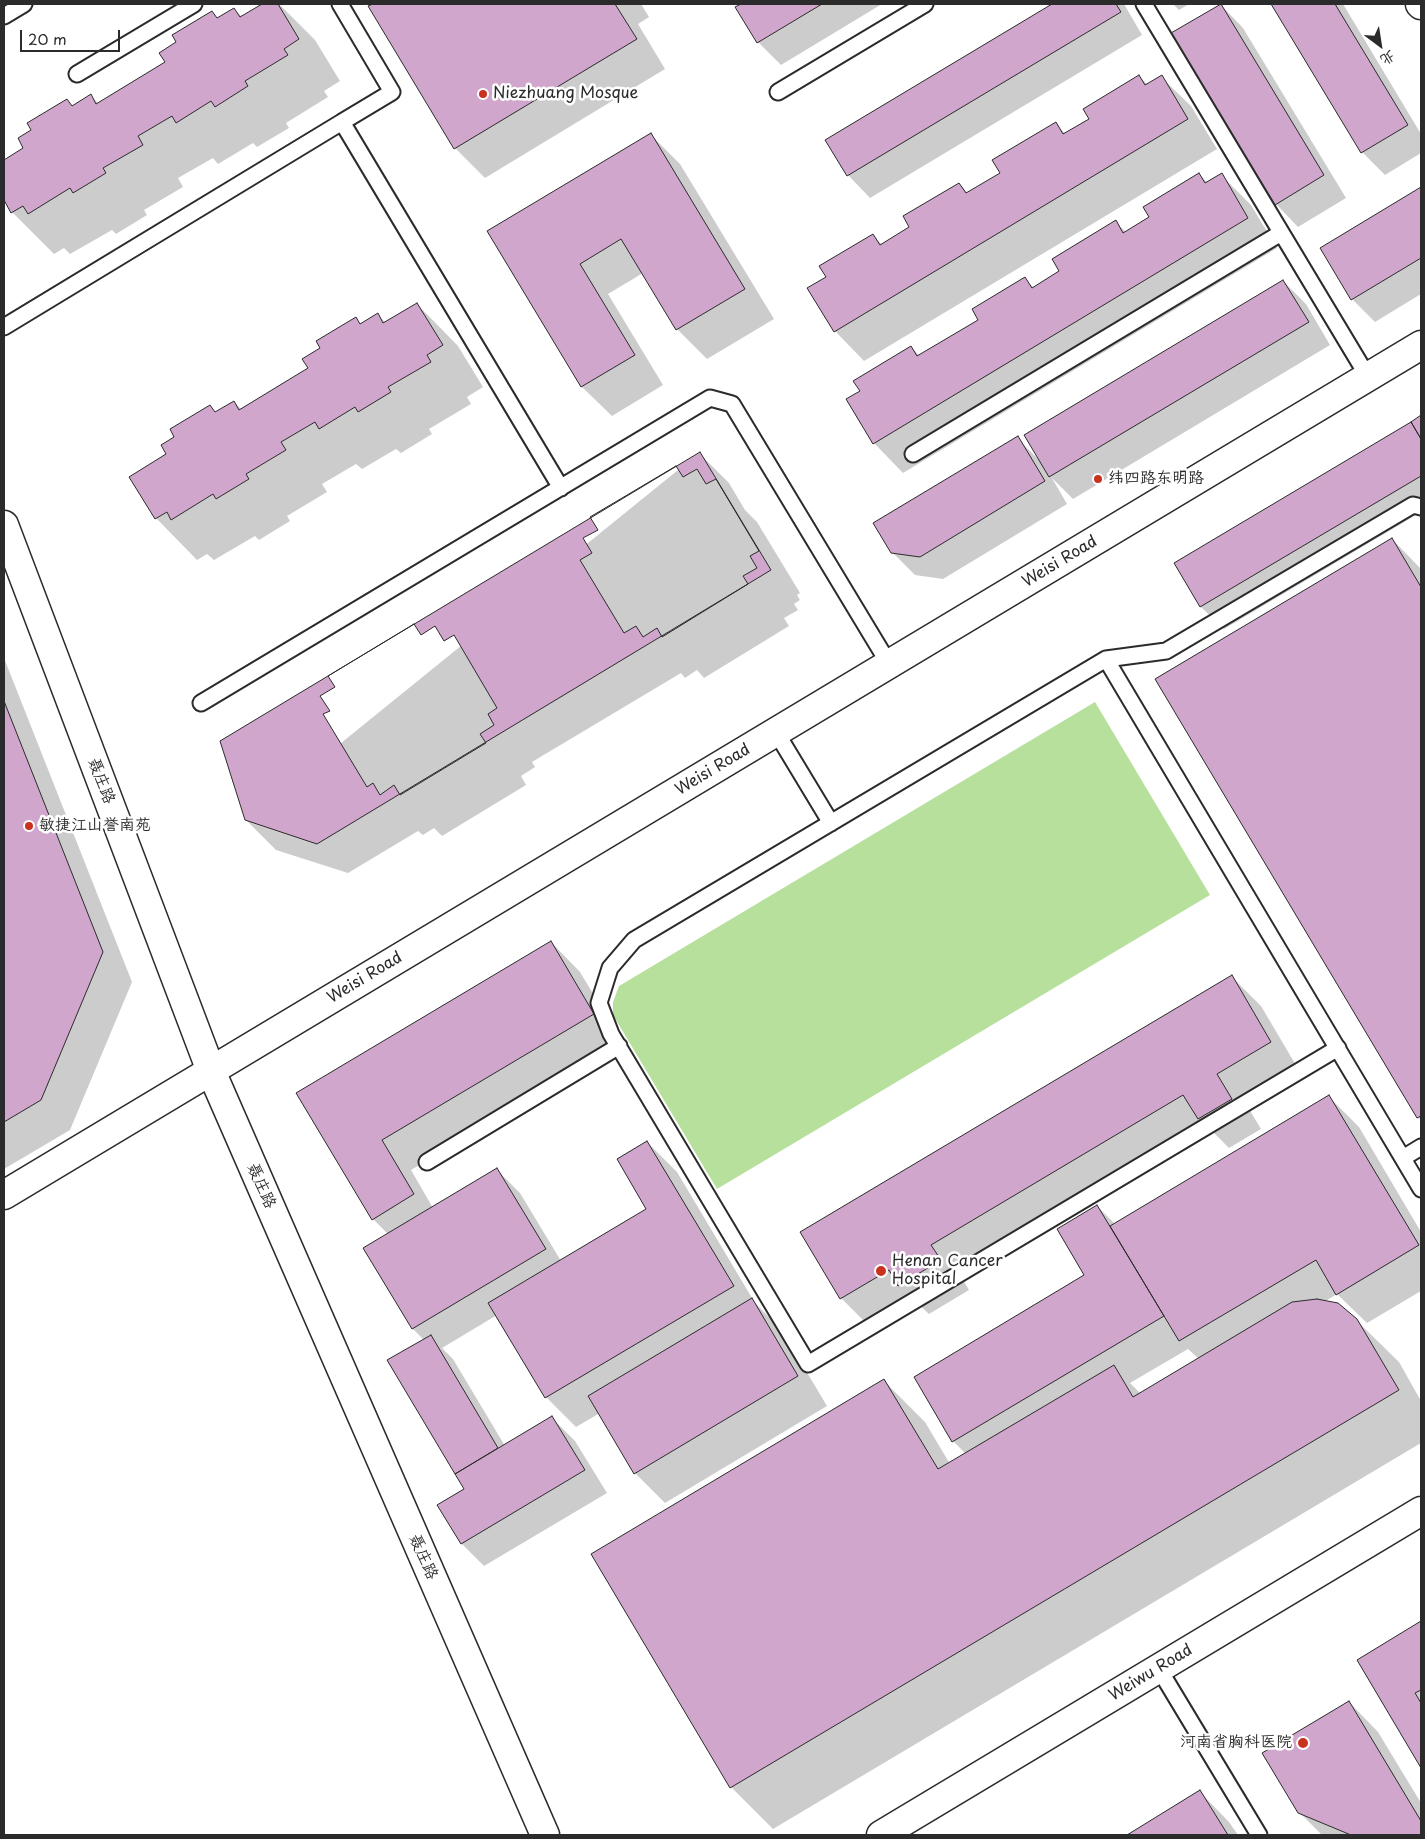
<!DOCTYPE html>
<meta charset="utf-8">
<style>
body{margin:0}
#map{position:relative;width:1425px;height:1839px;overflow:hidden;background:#fff;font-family:"Playpen Sans","LXGW WenKai TC",sans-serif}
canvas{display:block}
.frame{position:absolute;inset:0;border:5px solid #2b2b2b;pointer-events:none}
.north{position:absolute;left:1355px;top:20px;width:50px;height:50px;-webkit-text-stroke:4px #fff;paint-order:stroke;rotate:149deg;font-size:14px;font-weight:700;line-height:20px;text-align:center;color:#2b2b2b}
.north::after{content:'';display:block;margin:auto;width:18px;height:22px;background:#2b2b2b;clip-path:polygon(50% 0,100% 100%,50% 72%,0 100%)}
.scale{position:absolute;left:20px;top:30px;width:100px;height:22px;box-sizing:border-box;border:2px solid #2b2b2b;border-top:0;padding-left:6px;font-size:15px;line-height:18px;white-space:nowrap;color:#2b2b2b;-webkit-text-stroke:4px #fff;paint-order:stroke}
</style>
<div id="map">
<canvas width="1425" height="1839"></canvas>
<div class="frame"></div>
<div class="north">北</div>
<div class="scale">20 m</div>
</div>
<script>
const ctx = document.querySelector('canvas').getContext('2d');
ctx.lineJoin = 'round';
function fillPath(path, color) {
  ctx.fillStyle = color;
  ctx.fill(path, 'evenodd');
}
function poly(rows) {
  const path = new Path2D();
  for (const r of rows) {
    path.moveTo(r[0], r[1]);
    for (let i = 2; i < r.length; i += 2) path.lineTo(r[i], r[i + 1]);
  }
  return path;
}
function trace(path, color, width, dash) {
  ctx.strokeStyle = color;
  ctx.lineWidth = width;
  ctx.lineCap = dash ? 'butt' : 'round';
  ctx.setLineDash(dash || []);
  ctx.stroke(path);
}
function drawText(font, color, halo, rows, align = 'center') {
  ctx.font = font + ' "Playpen Sans","LXGW WenKai TC",sans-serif';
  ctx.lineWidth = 5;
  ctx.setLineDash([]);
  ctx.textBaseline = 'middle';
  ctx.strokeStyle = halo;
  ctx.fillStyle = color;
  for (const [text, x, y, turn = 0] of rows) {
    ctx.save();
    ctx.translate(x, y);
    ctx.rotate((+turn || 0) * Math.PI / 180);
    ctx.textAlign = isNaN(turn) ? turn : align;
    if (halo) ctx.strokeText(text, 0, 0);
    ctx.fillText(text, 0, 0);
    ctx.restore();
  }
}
const green = poly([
 [1095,702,1210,895,717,1189,613,1015,613,1002,619,986]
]);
const shadow = poly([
 [265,4,279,4,315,40,340,81,324,91,328,97,286,123,289,128,257,147,253,143,218,164,213,158,178,178,183,187,144,210,147,215,116,234,112,230,70,254,64,248,54,254,12,212,4,198,4,161,25,148,33,131,67,100,73,106,91,96,99,104,167,63,178,43,212,13,218,19,234,9,242,17],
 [375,4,641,4,649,17,638,24,665,69,485,178,455,148,370,7],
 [743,4,882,4,781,65,758,42,737,7],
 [1054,4,1124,4,1142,35,870,198,848,175,827,141],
 [1173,4,1189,4,1179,10],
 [1273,4,1343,4,1421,134,1421,153,1385,175,1362,152],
 [1221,5,1243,28,1346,198,1298,227,1276,204],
 [1139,76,1148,85,1161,77,1191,106,1217,149,864,361,835,331,827,278,873,235,882,245,911,227,959,184,968,193,1001,173,1055,124,1066,134,1091,119],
 [650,134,680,164,774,319,707,359,677,329,643,273,608,294,663,385,612,416,582,387,489,232],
 [1199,174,1208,183,1221,175,1251,205,1277,248,903,473,874,443,861,391,911,347,920,356,980,320,1025,279,1034,288,1061,271,1115,222,1126,232,1151,218],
 [1421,188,1421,294,1375,322,1352,299,1321,248],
 [1283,281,1306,304,1330,345,1073,499,1052,478,1067,504,943,579,915,575,892,552,1017,438,1038,459],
 [417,304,458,346,483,387,467,397,471,404,429,429,432,434,401,453,396,449,362,469,356,464,322,484,327,492,287,516,290,521,259,540,255,536,214,560,207,554,197,560,156,518,168,454,176,437,210,407,216,413,234,402,242,410,310,369,322,349,356,319,362,325,378,315,386,323],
 [1421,417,1421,512,1224,629,1201,607,1175,563],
 [699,453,729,483,745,510,757,522,800,593,797,595,800,600,794,604,798,610,784,618,789,626,704,678,697,670,685,678,681,673,532,762,535,767,521,776,526,785,442,836,434,828,423,835,418,831,348,873,276,850,246,820],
 [1392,539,1421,569,1421,1121,1418,1117],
 [4,658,132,982,70,1130,4,1169],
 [551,942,580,972,623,1044,411,1170,433,1208,497,1170,520,1193,561,1261,648,1209,647,1142,677,1172,755,1303,781,1329,827,1406,665,1503,635,1473,600,1413,576,1427,546,1397,497,1315,442,1348,453,1359,505,1446,552,1418,575,1441,607,1493,484,1566,462,1544,439,1506,466,1489,389,1361,424,1340,413,1329,365,1249,389,1235,373,1219,298,1093],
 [1231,976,1261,1006,1300,1072,1246,1104,1261,1129,1229,1148,1208,1127,960,1275,969,1290,929,1314,915,1301,871,1328,841,1298],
 [1329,1097,1359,1127,1421,1232,1421,1291,1367,1323,1337,1294,1324,1302,1356,1320,1399,1362,1421,1401,1421,1443,773,1829,731,1787,593,1554,884,1381,925,1422,950,1464,966,1454,953,1441,1086,1276,1097,1206,1115,1224],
 [1188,1349,1199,1359,1141,1394,1130,1383],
 [1421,1623,1421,1766,1359,1660],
 [1349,1702,1378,1732,1421,1803,1421,1835,1322,1835,1299,1812],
 [1200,1792,1229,1822,1238,1835,1129,1835]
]);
const building = poly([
 [262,4,278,4,299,39,284,49,288,55,245,81,248,86,215,107,211,101,176,123,172,116,138,136,143,145,103,168,106,173,73,193,70,188,28,214,23,206,11,213,4,200,4,160,23,148,18,138,31,130,27,123,67,99,72,106,91,94,96,104,165,62,159,53,176,42,172,35,212,11,217,18,234,8,240,17,262,4],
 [373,4,615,4,637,39,454,149,368,6,373,4],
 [741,4,822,4,757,43,735,7,741,4],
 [1052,4,1116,4,1121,12,847,176,825,140,1052,4],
 [1221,4,1324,175,1275,205,1171,33,1221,4],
 [1271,4,1335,4,1408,125,1361,153,1271,4],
 [1139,75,1145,85,1162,75,1188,119,834,332,807,288,826,277,819,266,873,234,880,245,909,227,903,216,959,183,966,193,1000,173,992,160,1056,122,1063,134,1089,119,1083,109,1139,75],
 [651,133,745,289,676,330,621,239,580,264,635,355,581,387,487,231,651,133],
 [1199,173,1205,183,1222,173,1248,218,873,444,846,399,860,391,853,381,911,346,917,356,978,320,972,309,1025,277,1032,288,1059,271,1052,259,1116,220,1123,233,1149,217,1143,207,1199,173],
 [1421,187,1421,258,1351,300,1320,248,1421,187],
 [1283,280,1309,322,1049,477,1024,435,1283,280],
 [417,303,443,345,427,355,431,362,388,387,391,392,358,412,355,407,319,429,315,422,281,442,286,450,246,474,249,479,216,499,213,494,171,520,167,512,155,519,129,477,166,454,161,445,174,437,170,429,210,405,215,412,234,401,239,410,308,368,302,359,320,348,316,341,356,317,360,324,378,313,383,323,417,303],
 [1421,415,1421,439,1411,422,1421,415],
 [1411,422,1421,439,1421,476,1200,607,1174,563,1411,422],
 [1018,436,1045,481,920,557,891,553,873,523,1018,436],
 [700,452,771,570,317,844,245,820,220,741,700,452],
 [676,466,683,477,697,469,706,484,716,479,759,551,750,556,757,568,743,576,748,584,662,637,657,628,643,637,636,626,624,633,580,560,592,553,583,538,598,530,590,517,676,466],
 [1392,538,1421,587,1421,1116,1417,1118,1155,679,1392,538],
 [414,624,421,635,435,626,444,641,454,635,497,708,488,714,494,725,480,734,486,743,400,795,394,785,380,795,373,783,367,787,323,714,330,711,320,696,335,687,328,676,414,624],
 [4,701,103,952,41,1100,4,1122,4,701],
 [551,941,594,1014,382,1140,414,1194,372,1220,296,1093,551,941],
 [1232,975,1271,1042,1217,1074,1232,1099,1198,1119,1183,1095,931,1245,941,1260,898,1286,889,1270,840,1299,800,1232,1232,975],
 [1329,1095,1419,1245,1336,1295,1316,1260,1179,1341,1110,1226,1329,1095],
 [647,1141,734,1286,545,1398,488,1303,646,1209,617,1159,647,1141],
 [497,1168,546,1249,412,1329,363,1248,497,1168],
 [1097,1205,1164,1316,952,1442,914,1377,1084,1275,1057,1229,1097,1205],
 [752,1298,798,1376,634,1474,588,1396,752,1298],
 [1317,1299,1338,1303,1357,1319,1399,1390,730,1788,591,1554,884,1379,938,1469,1114,1365,1133,1397,1292,1302,1317,1299],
 [431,1335,498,1448,455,1474,387,1360,431,1335],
 [552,1416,585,1470,461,1544,437,1505,464,1489,455,1474,552,1416],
 [1421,1621,1421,1690,1415,1693,1421,1703,1421,1768,1357,1660,1421,1621],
 [1349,1701,1421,1821,1421,1835,1351,1835,1298,1813,1262,1753,1349,1701],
 [1200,1790,1228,1835,1127,1835,1200,1790]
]);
const lane = poly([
 [340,4,392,92,342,122,561,488],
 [1144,4,1368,377],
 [4,16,24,4],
 [77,74,194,4],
 [778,92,925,4],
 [4,327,342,122],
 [913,454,1281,233],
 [1106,659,1421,1189],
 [201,703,710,398,732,404,889,664],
 [776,732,831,823],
 [1338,1048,808,1364,611,1034,599,1003,610,968,634,940,1106,659,1166,651,1413,505,1421,507],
 [1403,1158,1421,1147],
 [427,1162,619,1046],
 [1159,1669,1259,1835]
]);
const street = poly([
 [4,525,211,1071,545,1835],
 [881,1835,1421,1511]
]);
const secondary = poly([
 [1420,4,1421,5],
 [4,1195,1421,345]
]);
const markers = [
 [483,94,5,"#c8321e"],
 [1098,479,5,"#c8321e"],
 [29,826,5,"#c8321e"],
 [881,1271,6,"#c8321e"],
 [1303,1743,6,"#c8321e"]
];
const poiNames = [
 ["Niezhuang Mosque",493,94],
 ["纬四路东明路",1108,479],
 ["敏捷江山誉南苑",39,826],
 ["Henan Cancer",892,1262],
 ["Hospital",892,1280],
 ["河南省胸科医院",1292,1743,"right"]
];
const streetNames = [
 ["Weisi Road",1060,562,-31],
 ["Weisi Road",713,770,-31],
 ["聂庄路",101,781,69],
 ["Weisi Road",365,978,-31],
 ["聂庄路",261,1186,66],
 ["聂庄路",423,1557,66],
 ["Weiwu Road",1151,1673,-31]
];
fillPath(green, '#b6e09c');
fillPath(shadow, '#0003');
fillPath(building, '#d1a6cc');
trace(building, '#2b2b2b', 1);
trace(lane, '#2b2b2b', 19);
trace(street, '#2b2b2b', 31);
trace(secondary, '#2b2b2b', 31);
trace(lane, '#fff', 15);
trace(street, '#fff', 28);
trace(secondary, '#fff', 28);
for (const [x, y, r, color] of markers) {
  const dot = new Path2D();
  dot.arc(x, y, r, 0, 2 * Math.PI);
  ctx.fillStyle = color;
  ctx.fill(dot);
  trace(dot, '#fff', 2);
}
drawText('16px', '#2b2b2b', '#fff', poiNames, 'left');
drawText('16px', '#2b2b2b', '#fff', streetNames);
</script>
